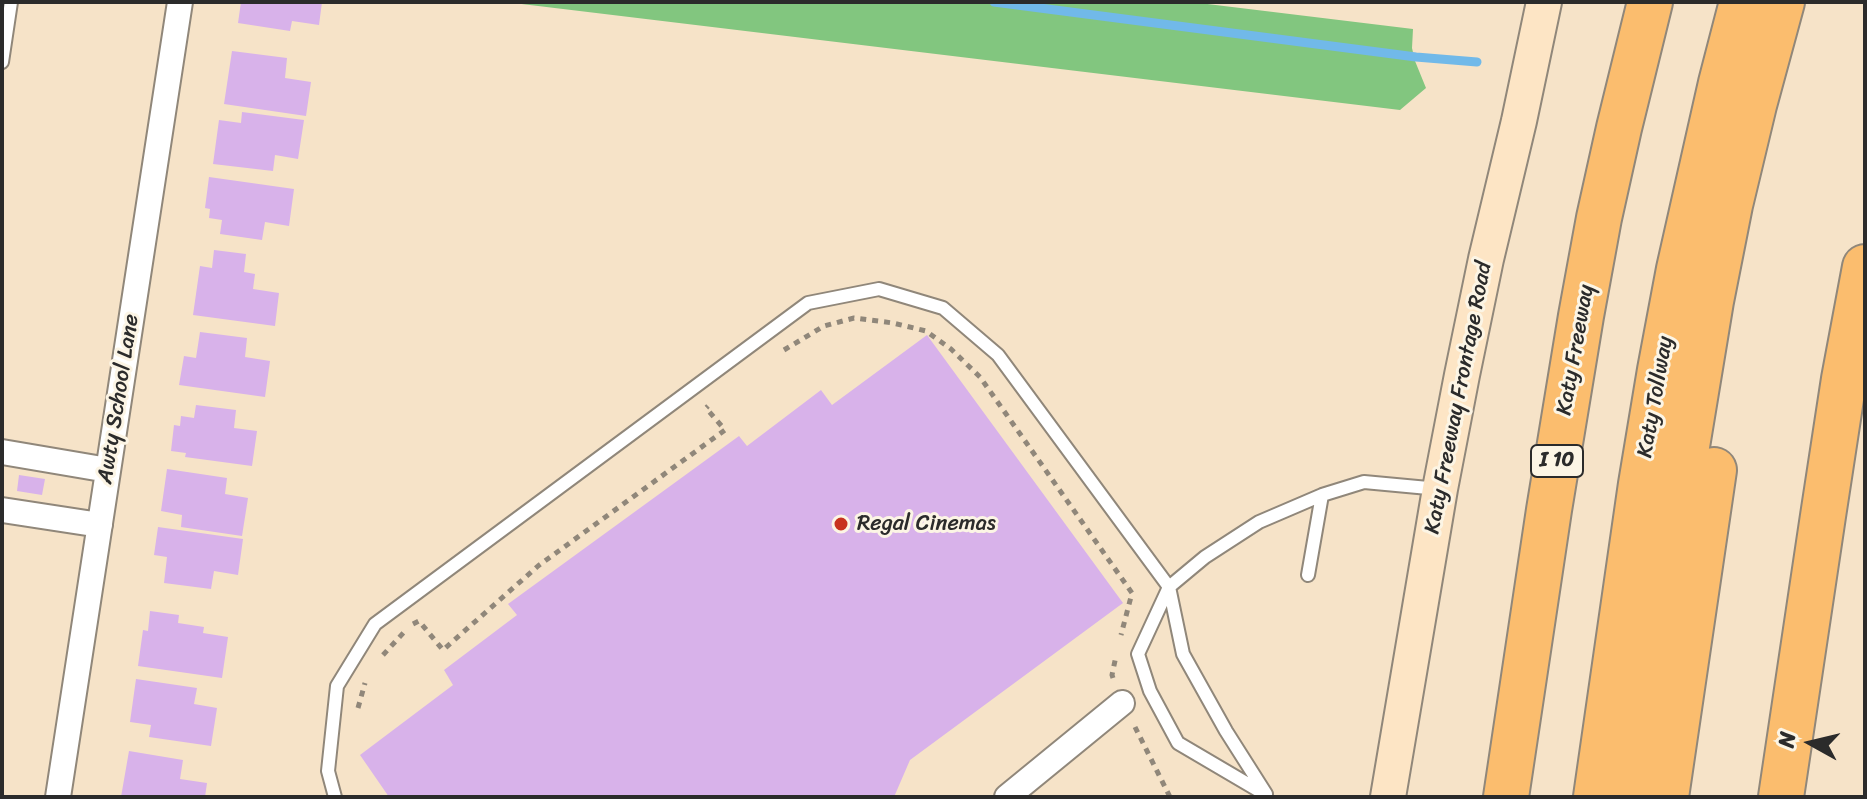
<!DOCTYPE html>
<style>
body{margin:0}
#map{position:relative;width:1867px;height:799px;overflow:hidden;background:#f6e3c8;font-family:Sriracha,sans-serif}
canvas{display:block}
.frame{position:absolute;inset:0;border:4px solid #2b2b2b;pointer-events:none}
.north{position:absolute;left:1771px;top:703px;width:80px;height:80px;-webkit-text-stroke:6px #fcf5e5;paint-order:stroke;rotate:278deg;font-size:22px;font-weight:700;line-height:32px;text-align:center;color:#2b2b2b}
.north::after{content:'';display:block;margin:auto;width:28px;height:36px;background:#2b2b2b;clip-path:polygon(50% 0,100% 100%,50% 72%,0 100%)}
</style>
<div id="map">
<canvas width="1867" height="799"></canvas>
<div class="frame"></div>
<div class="north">N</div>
</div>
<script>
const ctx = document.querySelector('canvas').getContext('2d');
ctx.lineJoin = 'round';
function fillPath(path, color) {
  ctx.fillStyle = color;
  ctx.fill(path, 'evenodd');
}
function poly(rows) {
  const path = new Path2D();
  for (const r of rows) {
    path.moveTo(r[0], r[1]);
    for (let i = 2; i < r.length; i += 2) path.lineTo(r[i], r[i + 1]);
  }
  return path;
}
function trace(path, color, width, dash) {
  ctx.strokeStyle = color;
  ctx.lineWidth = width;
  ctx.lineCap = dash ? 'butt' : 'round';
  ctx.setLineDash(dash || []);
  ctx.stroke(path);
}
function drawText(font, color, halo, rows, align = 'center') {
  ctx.font = font + ' Sriracha,sans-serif';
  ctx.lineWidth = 6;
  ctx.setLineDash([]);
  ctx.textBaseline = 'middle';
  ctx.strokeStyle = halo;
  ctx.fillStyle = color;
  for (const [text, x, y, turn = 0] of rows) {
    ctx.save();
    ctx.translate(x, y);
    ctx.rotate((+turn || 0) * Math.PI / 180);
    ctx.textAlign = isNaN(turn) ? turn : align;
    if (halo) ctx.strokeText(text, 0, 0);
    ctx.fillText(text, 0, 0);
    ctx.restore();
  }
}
const green = poly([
 [505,2,1191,2,1413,29,1412,48,1415,61,1426,88,1400,110]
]);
const stream = poly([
 [994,2,1416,57,1477,62]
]);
const building = poly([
 [241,2,322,2,319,25,292,21,290,31,238,23],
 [232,51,287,58,285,78,311,82,306,116,224,104],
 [242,112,304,120,298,159,275,155,273,171,213,164,219,120,241,123],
 [209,177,294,189,289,226,265,222,262,240,220,234,222,220,209,218,210,209,205,208],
 [214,250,246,254,244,272,255,274,253,289,279,293,275,326,193,315,200,266,212,268],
 [200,332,247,338,245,357,270,361,265,397,179,385,184,356,196,358],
 [927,335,1123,603,910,760,894,797,389,797,360,755,453,685,444,670,517,615,508,604,739,436,747,446,821,390,832,405],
 [196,405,236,410,234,428,257,431,252,466,185,457,186,453,171,451,174,425,180,426,181,416,194,418],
 [167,469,227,478,225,494,248,498,242,536,181,527,182,515,161,511],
 [19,475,45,479,42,495,17,491],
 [158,527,243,539,238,575,214,571,211,589,164,583,167,557,154,555],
 [150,611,179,615,178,623,204,627,203,633,228,637,222,678,138,666,143,630,148,631],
 [136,679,197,688,194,704,217,708,211,746,149,737,151,725,130,722],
 [129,751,183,760,180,779,207,783,205,797,121,797]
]);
const path = poly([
 [784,350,824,326,854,318,893,323,926,331,951,349,980,377,1132,593,1121,635],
 [413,624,419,621,443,650,538,566,725,430,706,408,708,406],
 [383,655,406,630],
 [1113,678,1112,675,1116,656],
 [358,708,365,683],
 [1135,727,1170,797]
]);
const lane = poly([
 [2,62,11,2],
 [1308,575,1322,495],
 [1263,793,1178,743,1150,691,1138,654,1169,587,1205,557,1259,522,1322,495,1364,482,1439,489],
 [335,797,328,771,337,686,375,624,808,303,879,289,943,308,998,355,1169,587,1183,654,1226,731,1266,794]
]);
const street = poly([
 [2,452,108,470],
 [2,510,100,525],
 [58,797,180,2],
 [1007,797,1122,703]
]);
const secondary = poly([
 [1388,797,1440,489,1462,375,1486,259,1519,121,1544,2]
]);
const highway = poly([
 [1506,797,1549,510,1581,316,1599,218,1619,128,1650,2],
 [1596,797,1641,484,1660,370,1679,269,1721,83,1742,2],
 [1634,797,1671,543,1711,301,1730,205,1754,105,1782,2],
 [1666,797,1714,470],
 [1781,797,1823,516,1844,379,1865,267]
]);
const markers = [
 [841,524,8,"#c8321e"]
];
const shields = [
 [1557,461,52]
];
const shieldNames = [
 ["I 10",1557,461]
];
const streetNames = [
 ["Katy Freeway",1576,350,-80],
 ["Katy Tollway",1656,397,-80],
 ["Katy Freeway Frontage Road",1459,398,-79],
 ["Awty School Lane",119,399,-81]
];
const poiNames = [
 ["Regal Cinemas",857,524]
];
fillPath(green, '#82c67f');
trace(stream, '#71b9e9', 9);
fillPath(building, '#d8b2ea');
trace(lane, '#90877a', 16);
trace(street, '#90877a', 28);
trace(secondary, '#90877a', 38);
trace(highway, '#90877a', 48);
trace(path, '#90877a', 5, [6, 6]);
trace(lane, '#fff', 12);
trace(street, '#fff', 24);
trace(secondary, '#fde5c5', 34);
trace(highway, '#fbbd6e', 44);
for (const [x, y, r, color] of markers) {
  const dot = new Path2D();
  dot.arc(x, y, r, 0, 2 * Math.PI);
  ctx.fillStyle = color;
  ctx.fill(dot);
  trace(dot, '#fcf5e5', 3);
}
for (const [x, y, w] of shields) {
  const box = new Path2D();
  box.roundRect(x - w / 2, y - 16, w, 32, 6);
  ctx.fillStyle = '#fcf5e5';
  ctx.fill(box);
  trace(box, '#2b2b2b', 2);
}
drawText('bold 20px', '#2b2b2b', null, shieldNames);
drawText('22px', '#2b2b2b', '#fcf5e5', streetNames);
drawText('22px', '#2b2b2b', '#fcf5e5', poiNames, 'left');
</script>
